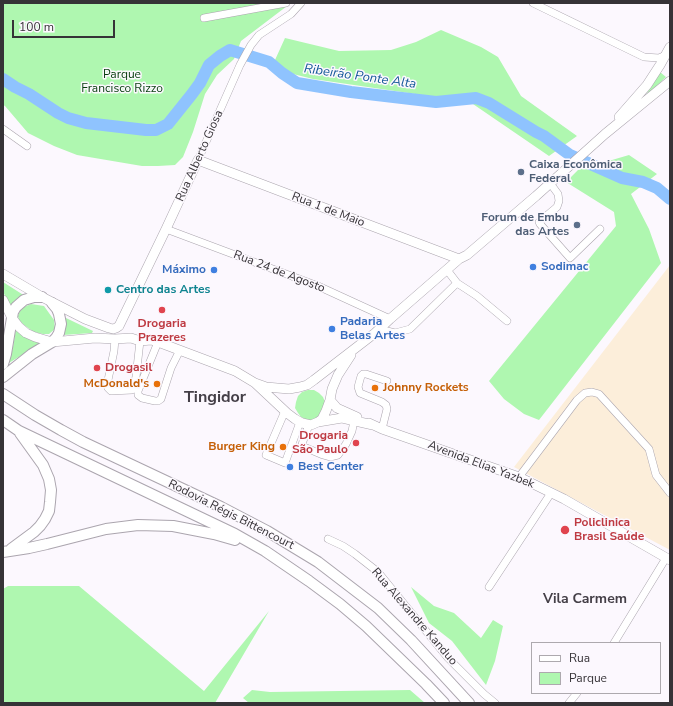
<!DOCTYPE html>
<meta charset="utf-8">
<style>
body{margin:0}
#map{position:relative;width:673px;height:706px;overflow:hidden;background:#fcf8fe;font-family:"Nunito Sans",sans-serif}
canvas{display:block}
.frame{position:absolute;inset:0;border:4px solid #363337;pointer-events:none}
.legend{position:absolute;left:531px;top:642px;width:130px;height:52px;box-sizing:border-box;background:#fcf8fe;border:1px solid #ada9ae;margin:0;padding:5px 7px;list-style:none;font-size:12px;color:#363337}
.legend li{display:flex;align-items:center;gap:8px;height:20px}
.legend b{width:20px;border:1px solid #ada9ae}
.scale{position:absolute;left:12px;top:20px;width:103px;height:18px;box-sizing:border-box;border:2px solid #363337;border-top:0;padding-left:5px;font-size:12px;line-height:14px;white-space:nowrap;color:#363337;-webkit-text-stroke:3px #fcf8fe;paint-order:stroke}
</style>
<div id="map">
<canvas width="673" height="706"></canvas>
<div class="frame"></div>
<ul class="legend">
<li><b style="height:5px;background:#fff"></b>Rua</li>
<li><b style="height:11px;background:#aff7b0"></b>Parque</li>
</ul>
<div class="scale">100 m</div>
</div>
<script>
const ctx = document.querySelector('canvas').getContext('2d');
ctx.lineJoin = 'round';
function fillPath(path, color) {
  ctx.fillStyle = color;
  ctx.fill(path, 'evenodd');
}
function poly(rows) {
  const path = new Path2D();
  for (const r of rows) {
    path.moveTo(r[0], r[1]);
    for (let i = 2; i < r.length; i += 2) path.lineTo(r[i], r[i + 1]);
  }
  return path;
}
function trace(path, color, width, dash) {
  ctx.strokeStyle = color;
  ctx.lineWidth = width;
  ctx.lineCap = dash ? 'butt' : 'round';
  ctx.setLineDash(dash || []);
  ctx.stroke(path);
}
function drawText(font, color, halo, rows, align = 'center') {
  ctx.font = font + ' "Nunito Sans",sans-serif';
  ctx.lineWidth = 3;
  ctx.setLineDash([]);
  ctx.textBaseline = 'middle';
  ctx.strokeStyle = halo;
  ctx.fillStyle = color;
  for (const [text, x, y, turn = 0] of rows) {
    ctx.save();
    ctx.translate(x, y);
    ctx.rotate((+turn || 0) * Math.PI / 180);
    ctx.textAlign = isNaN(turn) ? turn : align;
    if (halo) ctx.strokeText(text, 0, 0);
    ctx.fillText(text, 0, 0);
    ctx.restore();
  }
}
const industrial = poly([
 [670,265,670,550,514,467]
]);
const green = poly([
 [3,3,291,3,241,41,234,59,217,75,205,94,193,132,183,157,175,165,158,166,142,166,77,155,54,146,28,133,5,106,3,105],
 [441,30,481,47,498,57,521,96,577,136,549,156,470,102,313,79,289,73,275,60,285,38,339,51,391,50,416,42],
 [660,72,666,77,644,98],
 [629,155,657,174,631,194,649,229,661,263,539,420,524,414,504,399,489,381,616,226,614,212,566,182,578,170],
 [3,282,25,296,14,301,10,308,3,291],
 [31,304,44,306,54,320,55,329,49,334,43,334,34,332,24,325,19,320,18,316,20,311,24,307],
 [66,318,93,331,92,333,63,335,66,323],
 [16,329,41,343,9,363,13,347],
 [308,390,314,390,319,393,323,397,325,402,318,418,313,420,307,420,301,417,298,413,295,408,296,402,298,396,302,392],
 [8,586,79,586,204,691,269,611,215,703,3,703,3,589],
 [411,587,434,606,454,613,481,638,493,620,503,626,495,661,486,685,452,641,429,623],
 [252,690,270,692,410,690,425,703,249,703,243,698]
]);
const river = poly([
 [3,79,15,87,29,94,58,113,68,118,86,123,146,130,156,130,168,124,192,94,200,83,209,65,220,56,230,50,269,62,282,73,297,83,351,92,436,102,476,98,489,103,536,132,544,136,570,155,622,178,643,182,657,188,670,199]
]);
const minor = poly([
 [533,3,644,57,659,58,666,55],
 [204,18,286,3],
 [3,129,27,146],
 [198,160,240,65,251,45,259,35,291,14,301,3],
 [550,183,558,194,559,201,557,207,539,222,540,224,570,258,600,229],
 [166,229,318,286,390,319],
 [457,283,477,296,507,321],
 [379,329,395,333,410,329,457,283,447,270],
 [115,339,114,351,107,385,108,388,111,391,132,390,136,377,140,341],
 [158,342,138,391,138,395,142,398,155,401,158,401,161,399,171,368,180,350],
 [285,411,266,455,285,463,300,422],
 [309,425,303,441,302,445,304,447,323,455,330,457,338,455,346,444,352,431,354,421],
 [382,429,387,409,386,405,382,402,360,393,358,387,361,376,363,374,366,374,387,381],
 [519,477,577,400,585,393,592,392,599,394,649,449,656,475,670,493],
 [328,539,343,546,355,554,378,572,448,658,484,694,495,703],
 [489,587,551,493],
 [614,643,666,558],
 [569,703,577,693]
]);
const major = poly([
 [619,117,647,85,660,65,670,47],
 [3,274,42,297,85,319,109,328,113,329,116,328,119,326],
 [3,300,12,318,19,327,26,333,35,337,52,342,95,338,115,339,131,338,140,341,151,340,158,342,235,371,255,383,287,413,295,419,302,423,311,425,318,422,342,418,373,425],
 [119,326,166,229,198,160,459,259],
 [255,383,266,387,289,389,300,387,307,385,314,380,375,333,390,319,459,259,467,255,536,196,605,134,670,81],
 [330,400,337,408,357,417],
 [318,422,322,419,326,411,330,400,332,389,338,375,351,355],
 [369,423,382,429,519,477,564,499,670,560]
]);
const highway = poly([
 [3,364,6,354,13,312,16,307,24,300,34,297,42,297],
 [3,377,32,354,52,342,56,338,59,333,61,324,59,314,57,309,52,303],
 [3,394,35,415,61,430,83,442,221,507,267,531,318,562,378,608,411,640,469,703],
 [3,420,19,431,235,534,265,551,309,581,340,604,366,626,426,684,444,703],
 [11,549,34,532,40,526,45,519,49,511,50,502,51,490,49,479,43,465,20,433],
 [3,552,29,548,47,544,106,529,138,525,173,526,214,534,235,540]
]);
const markers = [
 [521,172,4,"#5c6f8a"],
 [577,225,4,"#5c6f8a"],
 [533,267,4,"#3f7fe0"],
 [214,270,4,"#3f7fe0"],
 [108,290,4,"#0f9aa8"],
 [162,310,4,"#e0444e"],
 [332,329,4,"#3f7fe0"],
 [97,368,4,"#e0444e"],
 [157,384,4,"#e8710a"],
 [375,388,4,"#e8710a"],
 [356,443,4,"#e0444e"],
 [283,447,4,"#e8710a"],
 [290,467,4,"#3f7fe0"],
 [565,530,5,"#e0444e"]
];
const parkNames = [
 ["Parque",122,75],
 ["Francisco Rizzo",122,89]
];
const streetNames = [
 ["Rua Alberto Giosa",200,156,-66],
 ["Rua 1 de Maio",328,210,21],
 ["Rua 24 de Agosto",279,272,21],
 ["Avenida Elias Yazbek",481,465,21],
 ["Rodovia Régis Bittencourt",231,515,27],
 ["Rua Alexandre Kanduo",414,617,49]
];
const serviceNames = [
 ["Caixa Econômica",529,165],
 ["Federal",529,179],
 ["Forum de Embu",569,218,"right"],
 ["das Artes",569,232,"right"]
];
const shopNames = [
 ["Sodimac",541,267],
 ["Máximo",206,270,"right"],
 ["Padaria",340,322],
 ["Belas Artes",340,336],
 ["Best Center",298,467]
];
const cultureNames = [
 ["Centro das Artes",116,290]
];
const healthNames = [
 ["Drogaria",162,324,"center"],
 ["Prazeres",162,338,"center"],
 ["Drogasil",105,368],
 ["Drogaria",348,436,"right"],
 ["São Paulo",348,450,"right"],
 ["Policlinica",574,523],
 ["Brasil Saúde",574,537]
];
const foodNames = [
 ["McDonald's",149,384],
 ["Johnny Rockets",383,388,"left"],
 ["Burger King",275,447]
];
const waterNames = [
 ["Ribeirão Ponte Alta",360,77,8]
];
const quarterNames = [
 ["Vila Carmem",585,600]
];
const districtNames = [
 ["Tingidor",215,398]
];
fillPath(industrial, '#fceeda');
fillPath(green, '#aff7b0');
trace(river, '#8fc3fe', 12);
trace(minor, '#aba5ae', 8);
trace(major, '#aba5ae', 10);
trace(highway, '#aba5ae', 12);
trace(minor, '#fff', 7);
trace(major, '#fff', 9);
trace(highway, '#fff', 10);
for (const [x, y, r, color] of markers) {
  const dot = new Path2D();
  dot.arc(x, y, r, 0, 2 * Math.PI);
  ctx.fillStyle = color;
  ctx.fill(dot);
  trace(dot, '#fcf8fe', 1.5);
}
drawText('12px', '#043b0b', '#fcf8fe', parkNames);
drawText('12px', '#363337', '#fcf8fe', streetNames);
drawText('bold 12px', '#4e5e75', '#fcf8fe', serviceNames, 'left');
drawText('bold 12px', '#366cbe', '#fcf8fe', shopNames, 'left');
drawText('bold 12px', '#0d838f', '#fcf8fe', cultureNames, 'left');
drawText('bold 12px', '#be3a42', '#fcf8fe', healthNames, 'left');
drawText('bold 12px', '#c56008', '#fcf8fe', foodNames, 'right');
drawText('italic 13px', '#135798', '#fcf8fe', waterNames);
drawText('bold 14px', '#443f47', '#fcf8fe', quarterNames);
drawText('bold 16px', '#443f47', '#fcf8fe', districtNames);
</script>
